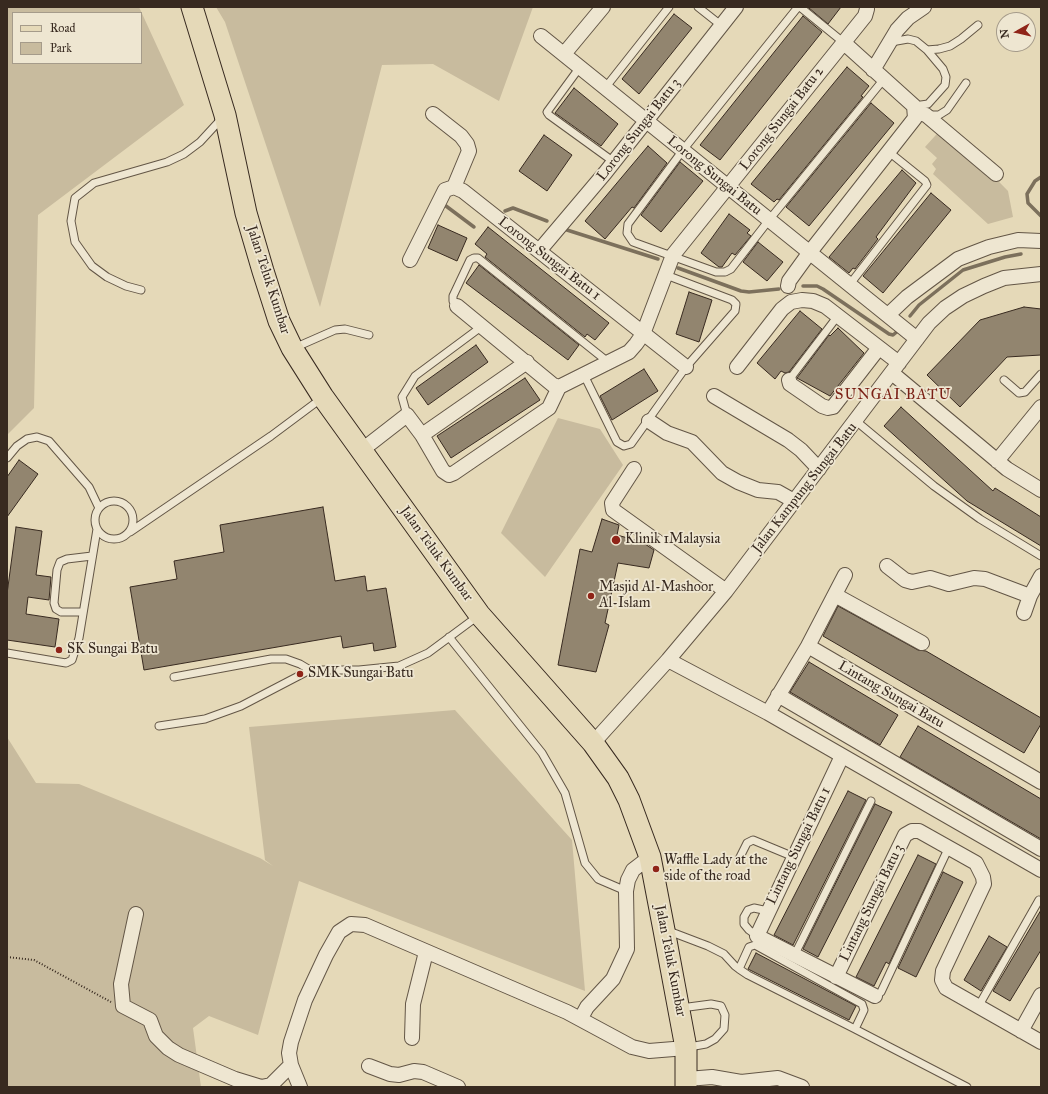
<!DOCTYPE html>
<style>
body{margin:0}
#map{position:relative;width:1048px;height:1094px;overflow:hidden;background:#e5d9b8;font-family:"IM FELL Great Primer",serif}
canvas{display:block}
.frame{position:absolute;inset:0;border:8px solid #382a20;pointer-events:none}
.legend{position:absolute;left:12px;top:12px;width:130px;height:52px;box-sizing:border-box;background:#eee6d1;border:1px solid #a59b8a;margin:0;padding:5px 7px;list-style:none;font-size:12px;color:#382a20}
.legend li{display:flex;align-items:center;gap:8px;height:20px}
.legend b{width:20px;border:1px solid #a59b8a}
.north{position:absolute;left:996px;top:12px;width:40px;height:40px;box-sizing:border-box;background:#eee6d1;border:1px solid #a59b8a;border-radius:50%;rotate:262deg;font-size:11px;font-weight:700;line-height:16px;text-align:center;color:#382a20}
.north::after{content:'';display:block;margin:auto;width:14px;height:18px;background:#8f2418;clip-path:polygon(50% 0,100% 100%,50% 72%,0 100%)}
</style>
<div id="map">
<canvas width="1048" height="1094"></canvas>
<div class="frame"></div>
<ul class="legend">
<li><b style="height:5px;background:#e5d9b8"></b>Road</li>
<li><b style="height:11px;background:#c8bb9e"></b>Park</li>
</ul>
<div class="north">N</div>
</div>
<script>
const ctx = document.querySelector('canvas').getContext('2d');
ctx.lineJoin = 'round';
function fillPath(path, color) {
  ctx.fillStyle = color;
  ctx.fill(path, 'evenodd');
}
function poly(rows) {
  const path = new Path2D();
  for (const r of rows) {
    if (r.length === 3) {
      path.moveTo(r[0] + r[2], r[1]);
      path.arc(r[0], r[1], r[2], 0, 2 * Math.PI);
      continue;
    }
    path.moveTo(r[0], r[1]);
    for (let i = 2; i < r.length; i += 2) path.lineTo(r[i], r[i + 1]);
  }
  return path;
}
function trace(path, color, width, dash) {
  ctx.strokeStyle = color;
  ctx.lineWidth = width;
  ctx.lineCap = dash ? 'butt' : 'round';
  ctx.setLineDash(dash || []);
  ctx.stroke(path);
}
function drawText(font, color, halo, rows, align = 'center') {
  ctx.font = font + ' "IM FELL Great Primer",serif';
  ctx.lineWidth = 3.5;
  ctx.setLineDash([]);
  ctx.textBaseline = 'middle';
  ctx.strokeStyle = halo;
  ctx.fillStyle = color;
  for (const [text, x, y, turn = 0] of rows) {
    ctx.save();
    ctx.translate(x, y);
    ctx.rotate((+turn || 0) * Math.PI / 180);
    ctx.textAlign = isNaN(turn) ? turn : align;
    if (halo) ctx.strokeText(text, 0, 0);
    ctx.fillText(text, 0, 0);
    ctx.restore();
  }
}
const green = poly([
 [7,7,139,7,184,105,38,215,34,408,7,435],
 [13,13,141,13,141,63,13,63],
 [216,7,533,7,499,101,433,64,382,65,320,307,225,22],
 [944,126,1008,191,1013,217,988,224,933,174,936,169,932,164,937,158,925,147],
 [558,418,600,429,623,465,545,577,501,533],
 [455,710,572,840,585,991,299,881,258,1035,209,1016,193,1028,201,1087,7,1087,7,737,36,783,79,784,260,858,273,866,265,860,249,727]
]);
const stream = poly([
 [1041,177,1035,181,1027,194,1028,203,1041,216],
 [446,206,474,227],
 [505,211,513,208,547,221],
 [567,230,658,259],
 [678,268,741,291,749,292,779,289],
 [803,286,817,286,823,289,889,334,893,335,899,330],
 [910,316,919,305,963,270,1005,257,1021,254]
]);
const building = poly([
 [810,7,841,7,828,24,809,8,810,7],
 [674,14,692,28,639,94,622,79,674,14],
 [803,16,822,32,720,160,700,145,803,16],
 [847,67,869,86,861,96,863,97,779,200,777,199,774,202,751,184,847,67],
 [574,88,618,124,601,146,555,113,574,88],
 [871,103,894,123,809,226,786,207,871,103],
 [544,135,572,155,547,191,519,171,544,135],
 [648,146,667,163,634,208,632,207,605,239,585,221,648,146],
 [680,162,703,181,661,232,641,215,680,162],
 [902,170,916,183,876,237,878,239,855,269,853,268,849,273,829,257,902,170],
 [931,193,951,210,883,293,863,276,931,193],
 [729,214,750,230,747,233,751,236,735,255,732,253,722,267,719,267,701,253,729,214],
 [438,225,467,238,457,261,428,248,438,225],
 [488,227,609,323,595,340,587,334,585,337,485,257,487,254,475,244,488,227],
 [758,242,783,262,767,281,743,262,758,242],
 [479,265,579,345,568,360,466,283,479,265],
 [689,292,712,300,699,342,676,334,689,292],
 [1024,307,1041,309,1041,355,1007,357,960,407,927,375,980,320,1024,307],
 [800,311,822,329,789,372,785,373,781,371,775,379,757,363,800,311],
 [838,328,864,353,830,396,797,378,829,335,830,336,838,328],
 [476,345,488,362,428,405,416,388,476,345],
 [644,369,658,391,612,420,600,396,644,369],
 [525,378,540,400,451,458,437,436,525,378],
 [901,407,993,491,995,488,1041,517,1041,546,967,501,884,426,901,407],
 [19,460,38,474,7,517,7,477,19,460],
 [323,507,335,581,365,576,367,591,386,588,396,647,374,651,373,643,343,648,341,636,144,670,130,587,177,579,174,561,224,552,220,525,323,507],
 [602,519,619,525,617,535,642,542,654,550,649,568,618,563,605,623,609,625,596,672,558,665,580,549,592,552,602,519],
 [16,527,42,531,36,575,51,577,49,600,28,597,26,614,59,619,55,647,7,640,7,594,16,527],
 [838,606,918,650,926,651,1041,718,1041,724,1024,753,823,636,838,606],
 [809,662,898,715,880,745,790,692,809,662],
 [918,726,1041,799,1041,839,900,757,918,726],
 [848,791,866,800,793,945,774,935,848,791],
 [875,804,892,812,818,957,803,949,875,804],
 [918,855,936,864,889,964,886,962,874,986,856,977,918,855],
 [943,872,963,882,916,977,898,968,943,872],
 [1041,910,1041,950,1010,1001,993,991,1041,910],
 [989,936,1007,947,981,991,964,980,989,936],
 [756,953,856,1006,849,1020,748,969,756,953]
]);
const path = poly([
 [7,957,34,960,111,1002]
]);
const service = poly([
 [698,7,722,26],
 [798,7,683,150,628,224,627,233,633,242,716,272,725,272,731,269,769,220,884,79],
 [800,7,843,42],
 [891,42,908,39,916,41,927,50,939,49,950,46,961,39,978,25],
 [580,67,547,112,549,115,614,162],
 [605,88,669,7],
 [914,106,928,104,945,85,946,77,943,69,927,50],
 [928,115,939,115,947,110,966,83],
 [850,284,927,185,925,181,889,152],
 [141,290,126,286,107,277,92,266,75,242,71,221,75,198,94,183,167,162,184,154,200,142,223,117],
 [457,306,453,301,453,296,470,260,474,258,478,258,608,362],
 [294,348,335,330,345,329,369,335],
 [584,375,617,442,624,446,631,444,686,367,735,311,736,304,732,300,666,275],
 [789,380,837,317],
 [1004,380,1019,393,1025,392,1041,374],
 [407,415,402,397,415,376,481,327],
 [856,421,934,486,980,519,1041,556],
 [7,458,17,446,27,439,37,437,49,441,89,487,99,508],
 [114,520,19],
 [130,532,271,436,322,398],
 [83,612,61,612,56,609,54,603,57,570,60,562,67,559,92,556],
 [449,637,542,753,565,793,585,863,598,879,626,891],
 [7,653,66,663,72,660,79,638,97,529],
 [174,677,271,659,286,659,300,664,310,670],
 [159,726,205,719,241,706,310,670,359,670,399,666,428,653,478,616],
 [739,859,747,843,753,840,794,857],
 [666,930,708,946,724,954,735,966,739,969,748,975,855,1029,864,1010,862,1004,755,945,749,947,739,969],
 [757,936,749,930,744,924,744,917,748,910,754,908,768,911],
 [794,956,871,801],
 [875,996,881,992,949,847],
 [978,1007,1039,900],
 [681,1008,711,1004,721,1006,725,1015,724,1029,715,1039,706,1044,689,1047],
 [855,1029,967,1087]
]);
const minor = poly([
 [541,36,917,339],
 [564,54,603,7],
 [873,70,897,30,908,18,924,7],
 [916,112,926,115,996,174],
 [433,114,461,136,467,144,469,151,454,187],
 [454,187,463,191,686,367],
 [539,251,605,173,736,7],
 [410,260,445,190,454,187],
 [788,286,789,281,810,252,915,118,914,106,843,42],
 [457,306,553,385,559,387],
 [888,315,907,297,958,259,989,247,1018,240,1041,241],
 [737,367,782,309,791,302,802,300,813,301,825,306,899,363],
 [892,373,1007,469,1041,490],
 [789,380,790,384,822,406,828,408,833,407,878,349],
 [559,387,629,352,636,344,643,334,673,255,865,16,867,9],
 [714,396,788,440,801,450,819,469],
 [649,421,667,433,692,442,722,473,738,482,758,490,778,492,794,501],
 [422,435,527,362],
 [362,450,407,415,422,435,443,471,449,475,454,473,549,408,559,387],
 [997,461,1041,407],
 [634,469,612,503,613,510,726,591],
 [887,566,905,580,912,582,930,578,949,584,974,578,985,579,1030,596],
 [835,595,922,643],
 [1024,613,1030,596,1041,576],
 [808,646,1041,782],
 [668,660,768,713,1041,870],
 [778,695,1041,849],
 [768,713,808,646,845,575],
 [593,743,668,660,726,591,929,323,945,308,963,296,984,286,1004,278,1041,274],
 [842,756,757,936,875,996],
 [136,914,121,984,123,1006,150,1020,156,1036,168,1048,179,1055,235,1079,261,1087,271,1085,291,1065],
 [836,977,905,835,912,831,919,831,976,863,983,877,984,884,943,971,942,980,946,988,1041,1042],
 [581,1018,587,1007,613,979,627,949,626,891,628,880,633,870,650,857],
 [1021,1031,1041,995],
 [412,1038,413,1004,426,952],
 [369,1066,390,1074,399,1075,414,1071,423,1072,458,1087],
 [687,1079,712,1077,741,1082,778,1078,802,1087],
 [300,1087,291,1065,289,1053,291,1042,305,1000,326,955,339,932,351,924,365,925,567,1012,632,1047,649,1051,686,1048]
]);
const primary = poly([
 [192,7,225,115,246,213,263,271,279,321,292,348,323,397,479,614,593,743,618,778,629,800,650,857,664,930,686,1048,686,1087]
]);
const markers = [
 [616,540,5,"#8f2418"],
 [591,596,4,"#8f2418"],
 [59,650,4,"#8f2418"],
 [300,674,4,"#8f2418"],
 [656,869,4,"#8f2418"]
];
const streetNames = [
 ["Lorong Sungai Batu 2",782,119,-52],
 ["Lorong Sungai Batu 3",639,130,-52],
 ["Lorong Sungai Batu",714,176,39],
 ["Lorong Sungai Batu 1",549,259,38],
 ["Jalan Teluk Kumbar",268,280,72],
 ["Jalan Kampung Sungai Batu",805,488,-52],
 ["Jalan Teluk Kumbar",436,554,54],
 ["Lintang Sungai Batu",891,695,30],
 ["Lintang Sungai Batu 1",799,846,-64],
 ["Lintang Sungai Batu 3",872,903,-64],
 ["Jalan Teluk Kumbar",670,961,79]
];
const poiNames = [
 ["Klinik 1Malaysia",625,540],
 ["Masjid Al-Mashoor",599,588],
 ["Al-Islam",599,604],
 ["SK Sungai Batu",67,650],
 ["SMK Sungai Batu",308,674],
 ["Waffle Lady at the",664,861],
 ["side of the road",664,877]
];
const neighbourhoodNames = [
 ["SUNGAI BATU",893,395]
];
fillPath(green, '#c8bb9e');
trace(stream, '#7c705c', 3.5);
fillPath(building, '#92856f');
trace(building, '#382a20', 1);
trace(service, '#635646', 9);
trace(minor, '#635646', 16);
trace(primary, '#382a20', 23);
trace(path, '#382a20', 2, [1, 2]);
trace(service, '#eee6d1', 7);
trace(minor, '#eee6d1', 14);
trace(primary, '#e5d9b8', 21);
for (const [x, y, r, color] of markers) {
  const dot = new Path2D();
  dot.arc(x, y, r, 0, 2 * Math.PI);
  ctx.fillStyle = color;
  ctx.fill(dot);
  trace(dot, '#eee6d1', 1.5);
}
drawText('14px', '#382a20', '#eee6d1', streetNames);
drawText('14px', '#382a20', '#eee6d1', poiNames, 'left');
ctx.letterSpacing = '1px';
drawText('15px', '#7a1f14', '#eee6d1', neighbourhoodNames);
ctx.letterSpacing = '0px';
</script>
